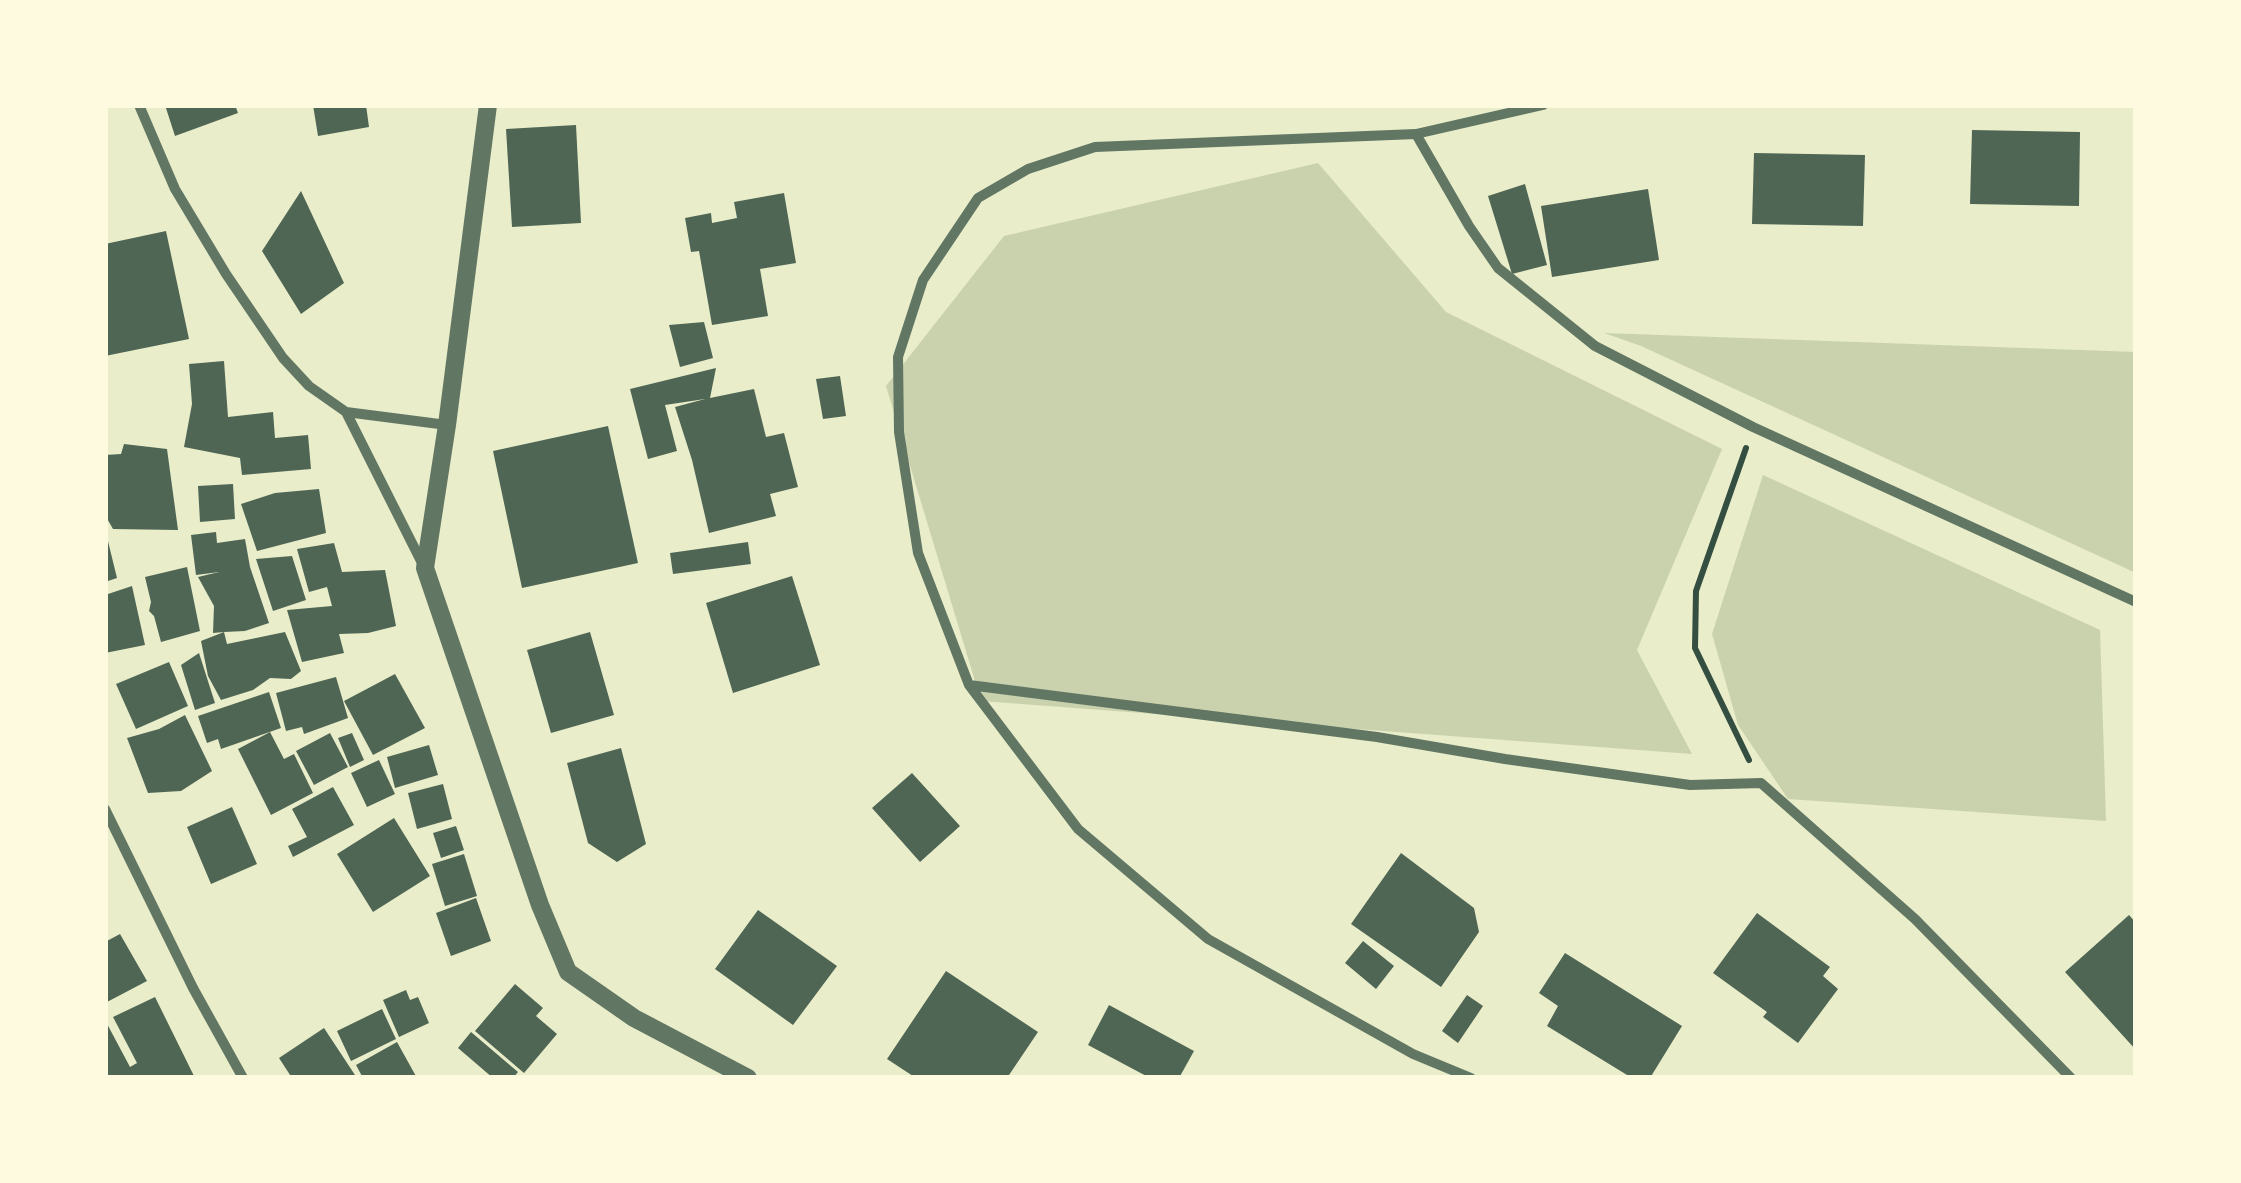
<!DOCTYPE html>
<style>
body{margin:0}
#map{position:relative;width:2241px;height:1183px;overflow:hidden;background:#e9edc9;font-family:"Fira Sans Condensed",sans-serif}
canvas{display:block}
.frame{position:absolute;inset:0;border:108px solid #fefae0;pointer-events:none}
</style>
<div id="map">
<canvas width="2241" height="1183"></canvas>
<div class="frame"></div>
</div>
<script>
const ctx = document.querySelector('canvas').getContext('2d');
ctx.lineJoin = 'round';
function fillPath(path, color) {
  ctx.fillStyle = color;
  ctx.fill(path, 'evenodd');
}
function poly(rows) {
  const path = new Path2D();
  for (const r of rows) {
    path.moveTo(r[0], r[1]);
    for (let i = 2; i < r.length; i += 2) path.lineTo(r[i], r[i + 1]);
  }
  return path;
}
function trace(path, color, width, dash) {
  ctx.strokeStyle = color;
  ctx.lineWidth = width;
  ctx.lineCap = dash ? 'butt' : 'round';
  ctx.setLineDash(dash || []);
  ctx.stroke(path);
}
const green = poly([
 [1318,163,1446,312,1722,449,1637,650,1692,754,981,701,886,386,1004,236],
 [1604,333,2136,352,2136,573,1641,346],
 [1763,475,2100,630,2106,821,1788,799,1738,725,1712,634]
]);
const building = poly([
 [165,105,235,105,238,113,175,136],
 [313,105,366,105,369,127,318,136],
 [576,125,581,223,512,227,506,129],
 [1972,130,2080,132,2079,206,1970,204],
 [1754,153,1865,155,1863,226,1752,224],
 [1525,184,1547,265,1512,274,1488,196],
 [1648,189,1659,260,1552,277,1541,206],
 [301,191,344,283,301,314,262,251],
 [784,193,796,263,760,269,768,316,712,325,699,251,691,252,685,218,711,213,712,223,737,218,734,202],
 [166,231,189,339,105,356,105,244],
 [704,322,713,358,680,367,669,325],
 [224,361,228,417,273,412,275,438,308,435,311,469,242,475,240,458,184,447,192,404,189,364],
 [716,368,710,398,754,389,766,437,784,433,798,487,770,494,776,516,709,533,692,460,675,407,705,399,665,405,677,451,648,459,630,389],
 [840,376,846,416,823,419,816,379],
 [608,426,638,563,522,588,493,451],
 [124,444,167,449,178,530,113,529,105,515,105,455,121,454],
 [233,484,235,519,200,522,198,486],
 [319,489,326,533,257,551,241,504,275,493],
 [105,529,117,578,105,582],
 [216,532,217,543,245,539,250,567,269,623,245,631,224,632,227,644,285,632,301,671,291,679,270,678,253,690,221,700,208,676,201,641,224,632,213,633,214,606,198,577,219,572,196,575,191,535],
 [748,542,751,564,673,574,670,553],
 [334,543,342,572,385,570,396,626,368,633,339,634,344,653,302,662,287,610,332,606,327,587,309,592,297,549],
 [292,556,306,600,273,611,256,559],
 [187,567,200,631,161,642,154,616,149,611,151,602,145,577],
 [792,576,820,665,733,693,706,603],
 [132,586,145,645,105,653,105,595],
 [590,632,614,715,551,733,527,650],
 [199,653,215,703,195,710,181,665],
 [169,662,188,706,136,729,116,684],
 [395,674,425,728,373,755,344,701],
 [336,677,348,718,304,734,302,727,286,731,276,693],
 [269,692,281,728,221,749,218,739,207,743,198,716],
 [185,715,212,771,181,791,148,793,127,738,159,729],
 [270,732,284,759,294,754,313,793,271,815,238,749],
 [330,733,348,767,314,785,296,751],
 [352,733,364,760,350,767,338,738],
 [429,745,438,775,395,788,387,757],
 [621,748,646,844,617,862,588,843,567,763],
 [379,760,395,794,367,807,351,773],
 [912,773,960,826,920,862,872,808],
 [443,784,452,819,417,829,408,793],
 [333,787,354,825,293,857,288,846,307,837,292,809],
 [232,807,257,864,211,884,187,827],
 [394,818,430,876,373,912,337,854],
 [456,826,464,850,441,858,433,833],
 [1401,853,1474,908,1479,932,1441,987,1351,924],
 [464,854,477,896,445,906,432,864],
 [476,898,491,941,451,956,436,913],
 [758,910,837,966,793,1025,715,969],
 [1757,913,1830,967,1823,976,1838,989,1798,1043,1763,1017,1767,1012,1713,973],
 [2129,915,2136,923,2136,1050,2065,972],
 [120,934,147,981,107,1002,105,942],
 [1363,941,1394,966,1376,989,1345,963],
 [1565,953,1682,1026,1650,1078,1632,1078,1547,1026,1558,1006,1539,993],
 [946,971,1038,1032,1007,1078,916,1078,887,1059],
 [515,984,543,1008,536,1016,557,1034,524,1073,475,1031],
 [406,990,410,1000,418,997,429,1023,399,1037,383,1000],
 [1467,995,1483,1006,1458,1043,1442,1031],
 [155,997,195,1078,105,1078,105,1020,130,1067,137,1063,113,1017],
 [1109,1005,1194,1051,1179,1078,1150,1078,1088,1045],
 [382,1009,396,1039,351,1061,337,1031],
 [324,1028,355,1075,351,1078,292,1078,279,1058],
 [471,1032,518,1072,513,1078,493,1078,458,1048],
 [397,1042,417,1078,363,1078,356,1065]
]);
const path = poly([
 [1746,448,1696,591,1695,648,1749,760]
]);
const minor = poly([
 [139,105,175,189,226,274,283,358,309,386,346,412,447,425],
 [1416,134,1469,226,1498,268,1595,346,1753,427,2136,602],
 [346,412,422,563],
 [969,685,1377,737,1505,759,1690,785,1761,783,1915,919,2071,1078],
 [105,809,193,988,243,1078],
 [1471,1078,1413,1054,1208,939,1078,829,969,685,918,553,899,432,898,357,923,280,978,198,1028,169,1095,147,1416,134,1543,105]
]);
const tertiary = poly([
 [488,105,447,425,425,568,540,905,568,972,634,1018,748,1078]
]);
fillPath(green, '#cad2ad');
fillPath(building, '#4f6655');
trace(path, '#344e41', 6);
trace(minor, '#617663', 10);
trace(tertiary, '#617663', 18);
</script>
